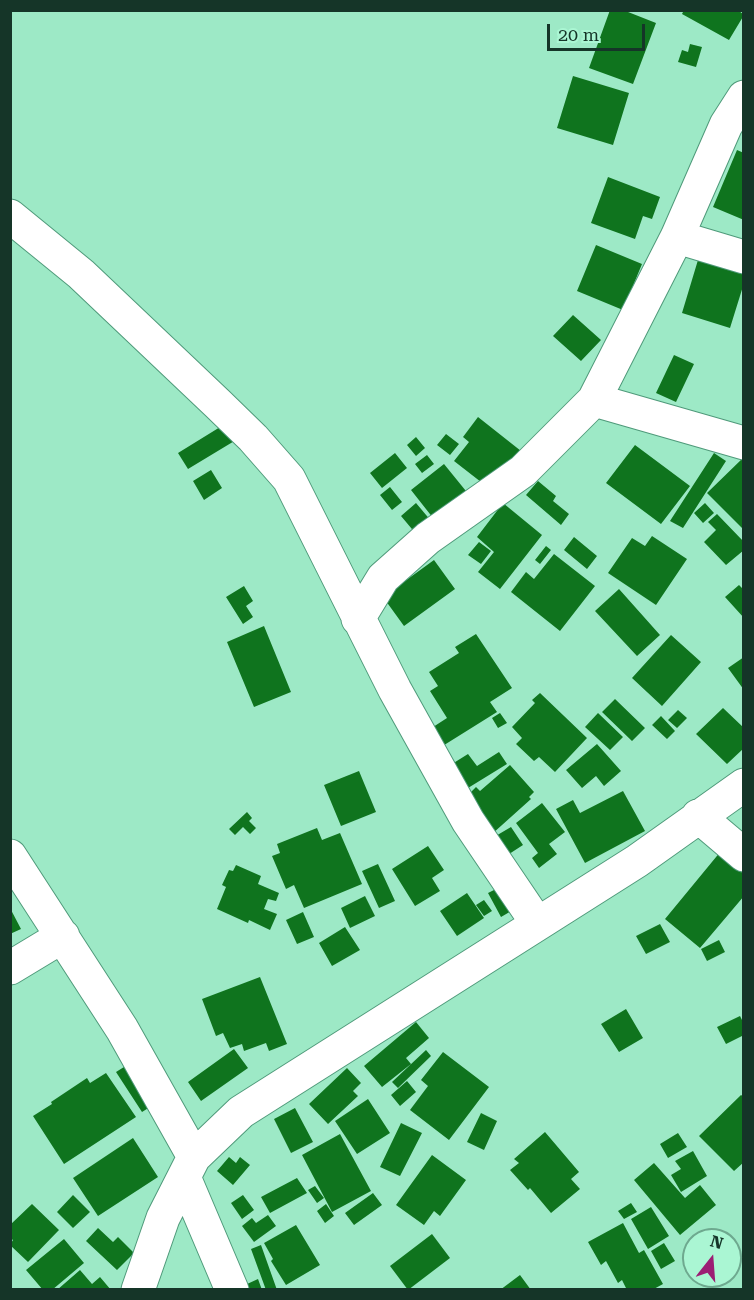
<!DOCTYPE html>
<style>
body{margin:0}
#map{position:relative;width:754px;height:1300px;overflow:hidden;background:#9de9c6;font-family:"Roboto Serif",serif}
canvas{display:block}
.frame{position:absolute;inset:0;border:12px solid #153528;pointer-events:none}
.north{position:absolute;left:682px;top:1228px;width:60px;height:60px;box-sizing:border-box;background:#aaf6d3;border:2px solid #6ea98f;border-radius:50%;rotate:17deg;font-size:16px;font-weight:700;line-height:24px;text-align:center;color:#153528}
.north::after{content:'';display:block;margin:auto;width:21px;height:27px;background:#9c1e74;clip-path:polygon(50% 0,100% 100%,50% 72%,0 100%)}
.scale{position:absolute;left:547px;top:24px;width:98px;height:27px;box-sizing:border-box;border:3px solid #153528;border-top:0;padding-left:8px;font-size:18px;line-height:21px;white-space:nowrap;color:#153528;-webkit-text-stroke:4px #aaf6d3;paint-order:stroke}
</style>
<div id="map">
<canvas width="754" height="1300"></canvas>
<div class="frame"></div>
<div class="north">N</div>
<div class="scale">20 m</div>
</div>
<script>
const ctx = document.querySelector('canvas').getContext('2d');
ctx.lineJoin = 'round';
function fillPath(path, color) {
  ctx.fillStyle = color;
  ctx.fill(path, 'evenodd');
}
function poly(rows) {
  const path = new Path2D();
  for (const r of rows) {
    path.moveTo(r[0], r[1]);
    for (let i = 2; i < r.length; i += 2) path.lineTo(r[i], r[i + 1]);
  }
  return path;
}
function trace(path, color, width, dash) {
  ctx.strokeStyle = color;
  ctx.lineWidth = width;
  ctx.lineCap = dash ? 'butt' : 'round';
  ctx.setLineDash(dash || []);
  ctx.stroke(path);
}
const building = poly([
 [610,10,623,10,656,23,633,84,589,68],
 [684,10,738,10,744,15,729,40,682,14],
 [690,44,702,47,696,67,678,62,682,50,688,52],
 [573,76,629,93,613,145,557,128],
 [737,150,744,153,744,220,713,207],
 [608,177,660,197,652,219,643,216,635,239,591,223],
 [596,245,642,264,623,310,577,291],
 [701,250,744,263,744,283,730,328,682,313],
 [573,315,601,340,581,361,553,336],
 [674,355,694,364,676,402,656,393],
 [478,417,521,451,490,489,454,461,469,442,463,437],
 [225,424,236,440,188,469,178,453],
 [446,434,459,444,450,455,437,445],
 [416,437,425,448,416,456,407,445],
 [635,445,690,486,661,524,606,483],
 [395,453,407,468,382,488,370,473],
 [714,453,726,461,683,528,670,521],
 [427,455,434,464,422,473,415,464],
 [744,457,744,530,707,493],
 [444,464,470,496,437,523,411,490],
 [211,470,222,488,204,500,193,481],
 [538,481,556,496,553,501,569,514,561,525,526,495],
 [390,487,402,502,392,510,380,495],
 [416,503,437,528,422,541,401,516],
 [503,503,542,535,500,589,478,572,494,552,477,537],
 [705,503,714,513,703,523,694,513],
 [717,514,744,542,744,550,726,565,704,542,716,530,708,522],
 [652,536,687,559,656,605,608,573,632,538,645,546],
 [574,537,597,556,587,569,564,550],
 [479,542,491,551,481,564,468,555],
 [546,546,551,550,540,564,535,560],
 [554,554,595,586,560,631,511,592,526,572,534,579],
 [434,560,455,589,404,626,383,597],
 [739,585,744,590,744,618,725,597],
 [244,586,253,601,246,606,253,617,243,624,226,597],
 [619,589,660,635,637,656,595,611],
 [264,626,291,692,254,707,227,642],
 [476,634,512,688,490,702,497,712,441,747,430,729,447,718,430,691,438,686,429,672,459,653,455,647],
 [671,635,701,662,662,706,632,678],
 [744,657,744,690,728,668],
 [540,693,587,738,555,772,539,757,534,761,516,744,522,738,512,727,535,703,532,700],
 [615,699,645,728,632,741,602,712],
 [723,708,744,728,744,748,727,764,696,734],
 [678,710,687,718,677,728,668,720],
 [500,713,507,723,498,728,492,718],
 [598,713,623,737,610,750,585,727],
 [661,716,675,731,667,739,652,725],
 [597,744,621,771,604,786,596,776,582,788,566,770],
 [499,752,507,764,468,788,452,764,468,754,477,766],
 [510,765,534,792,529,797,531,799,492,834,462,801,476,787,480,791],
 [359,771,376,812,341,826,324,785],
 [623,791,645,831,585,863,556,809,573,800,580,813],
 [542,803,565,832,549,844,557,854,539,868,532,858,538,853,516,823],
 [247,812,252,818,249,821,256,828,250,834,243,827,235,835,229,829],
 [511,827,523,845,506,856,494,837],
 [317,828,322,840,340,833,362,884,304,908,294,885,286,889,272,856,280,853,277,844],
 [428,846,444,870,432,878,440,891,415,906,392,869],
 [721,851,744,869,744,896,700,948,665,919],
 [378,864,395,901,379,908,362,871],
 [236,865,261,876,258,884,279,893,276,901,268,899,264,909,277,914,270,930,249,920,248,923,217,909,226,887,222,885,229,870,233,871],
 [500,887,513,910,501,917,488,893],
 [467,893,484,918,457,936,440,911],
 [365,896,375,916,350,928,341,908],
 [484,900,492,911,484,916,476,905],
 [10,908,21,929,10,934],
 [303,912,314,937,297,944,286,920],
 [660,924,670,942,646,954,636,936],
 [345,927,360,950,332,966,319,943],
 [719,940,725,952,707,961,701,949],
 [260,977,287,1044,269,1051,266,1043,244,1051,242,1044,230,1048,223,1033,216,1036,202,999],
 [626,1009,643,1038,619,1052,601,1024],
 [740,1016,744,1024,744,1035,726,1044,717,1027],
 [416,1022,429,1038,406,1058,411,1064,382,1087,364,1066],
 [234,1049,248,1068,201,1101,188,1082],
 [426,1050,431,1056,398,1088,392,1082],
 [443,1052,489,1087,449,1140,410,1110,428,1086,421,1080],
 [132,1062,158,1102,142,1112,116,1072],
 [347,1068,361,1083,353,1091,358,1096,328,1124,309,1104],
 [106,1073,136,1117,64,1164,33,1116,52,1104,51,1102,87,1078,90,1083],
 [407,1081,416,1092,400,1106,391,1095],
 [741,1095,744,1097,744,1162,734,1171,699,1136],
 [368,1099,390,1133,357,1154,335,1121],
 [295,1108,313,1142,291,1153,274,1119],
 [481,1113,497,1121,484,1150,467,1142],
 [401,1123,422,1133,400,1176,380,1167],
 [545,1132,579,1172,571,1179,580,1189,551,1213,530,1188,528,1190,510,1170,519,1163,514,1159],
 [678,1133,687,1147,668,1158,660,1144],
 [340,1134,371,1191,332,1212,302,1155],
 [133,1138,158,1177,98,1216,73,1178],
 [693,1151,707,1176,681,1192,671,1175,681,1169,675,1161],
 [432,1155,466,1180,440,1216,434,1211,424,1225,396,1205],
 [229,1157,236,1163,240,1157,250,1165,233,1185,217,1171],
 [654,1163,685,1198,700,1185,716,1205,680,1235,634,1180],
 [297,1178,307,1193,270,1213,261,1197],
 [315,1186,324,1198,317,1203,308,1190],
 [373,1193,382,1205,354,1225,345,1213],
 [73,1195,90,1212,73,1228,57,1212],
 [243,1195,254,1210,242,1219,231,1203],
 [631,1203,637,1212,624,1219,618,1211],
 [32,1204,59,1230,28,1262,10,1245,13,1240,10,1238,10,1225],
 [326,1204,334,1216,325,1223,317,1211],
 [651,1207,669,1236,648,1249,631,1219],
 [268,1215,276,1226,254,1242,242,1226,252,1218,256,1223],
 [623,1223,639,1253,644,1250,663,1284,652,1290,627,1290,622,1280,618,1283,606,1261,601,1265,588,1242],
 [296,1225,320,1265,286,1285,271,1261,273,1259,264,1243],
 [98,1228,113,1242,118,1237,134,1253,117,1270,86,1241],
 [432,1234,450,1258,408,1290,390,1266],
 [64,1239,84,1263,52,1290,43,1290,26,1270],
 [664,1243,675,1261,661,1269,651,1251],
 [261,1245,277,1290,266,1290,251,1249],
 [80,1270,92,1284,100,1277,111,1290,57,1290],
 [520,1275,531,1290,500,1290],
 [258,1279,262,1290,234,1290]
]);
const minor = poly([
 [10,216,81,274,218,404,253,438,289,479,395,690,468,821,537,923],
 [677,237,744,257],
 [594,400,744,443],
 [358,619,383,578,428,538,523,471,594,400,677,237,726,125,744,97],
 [698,816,744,855],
 [10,856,122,1029,194,1157],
 [10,968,63,936],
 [184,1177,232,1290],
 [138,1290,163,1218,194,1157,241,1112,637,861,744,785]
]);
fillPath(building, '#0f741e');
trace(minor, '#4f9a7a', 35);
trace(minor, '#fff', 33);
</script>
